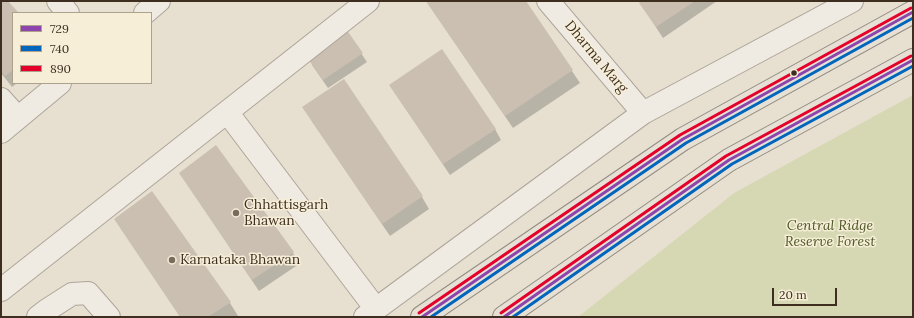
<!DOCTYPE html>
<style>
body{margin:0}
#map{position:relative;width:914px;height:318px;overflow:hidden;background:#e7e0d1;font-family:Lora,serif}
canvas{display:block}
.frame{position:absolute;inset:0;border:2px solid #3d2e20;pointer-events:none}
.legend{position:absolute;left:12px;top:12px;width:140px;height:72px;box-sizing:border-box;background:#f7eed8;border:1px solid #ada18e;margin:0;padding:5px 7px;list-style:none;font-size:12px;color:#3d2e20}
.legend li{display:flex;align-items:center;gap:8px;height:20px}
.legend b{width:20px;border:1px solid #ada18e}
.scale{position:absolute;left:772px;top:288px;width:65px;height:18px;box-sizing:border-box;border:2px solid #3d2e20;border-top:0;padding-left:5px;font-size:12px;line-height:14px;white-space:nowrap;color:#3d2e20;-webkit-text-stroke:3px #f7eed8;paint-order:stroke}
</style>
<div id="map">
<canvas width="914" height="318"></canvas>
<div class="frame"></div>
<ul class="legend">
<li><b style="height:5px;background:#8e44ad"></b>729</li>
<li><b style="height:5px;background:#0065bd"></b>740</li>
<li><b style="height:5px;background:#e4002b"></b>890</li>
</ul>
<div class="scale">20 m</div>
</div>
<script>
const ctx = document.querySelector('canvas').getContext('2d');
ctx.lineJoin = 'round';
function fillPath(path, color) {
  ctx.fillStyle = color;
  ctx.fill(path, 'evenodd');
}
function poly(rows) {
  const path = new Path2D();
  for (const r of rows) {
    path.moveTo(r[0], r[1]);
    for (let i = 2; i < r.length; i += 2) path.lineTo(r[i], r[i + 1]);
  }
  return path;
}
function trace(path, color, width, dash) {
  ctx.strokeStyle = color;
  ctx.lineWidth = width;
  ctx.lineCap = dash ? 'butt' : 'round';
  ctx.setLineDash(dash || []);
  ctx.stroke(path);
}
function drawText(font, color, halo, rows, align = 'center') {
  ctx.font = font + ' Lora,serif';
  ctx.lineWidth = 3;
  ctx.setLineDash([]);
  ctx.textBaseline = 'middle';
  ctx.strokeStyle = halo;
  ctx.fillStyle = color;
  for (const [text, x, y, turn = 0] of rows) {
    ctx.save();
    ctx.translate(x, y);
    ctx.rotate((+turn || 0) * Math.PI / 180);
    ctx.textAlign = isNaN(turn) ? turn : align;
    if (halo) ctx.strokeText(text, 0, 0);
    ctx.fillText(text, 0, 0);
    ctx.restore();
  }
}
const green = poly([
 [913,95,913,317,578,317,734,193]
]);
const shadow = poly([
 [1,1,7,1,17,13,13,13,13,83,17,83,12,87,1,73],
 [426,1,525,1,580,83,513,128],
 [643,1,717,1,663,38,640,3],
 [346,31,367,62,328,88,312,65],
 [397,96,495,129,501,140,450,175],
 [311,120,422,197,429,209,390,236],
 [216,146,293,253,299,264,259,291,187,184],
 [152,192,230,303,238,316,235,317,180,317]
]);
const building = poly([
 [1,1,8,1,19,13,13,13,13,70,5,76,1,71],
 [426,1,526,1,573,70,505,116],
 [641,1,695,1,656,27,639,3],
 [346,29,363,53,323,80,306,56],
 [442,49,496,129,443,164,389,85],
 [344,79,423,196,382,224,302,107],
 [216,145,294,252,252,280,179,173],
 [152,191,231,302,208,317,180,317,114,219]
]);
const minor = poly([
 [58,1,68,13],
 [548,1,643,113],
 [145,13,159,1],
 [1,99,18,118],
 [227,112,376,309],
 [1,132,60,83],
 [1,290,368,1],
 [38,317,47,310,72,294,88,293,109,317],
 [365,317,643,113,852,1]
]);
const major = poly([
 [422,317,683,139,913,12],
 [504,317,729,160,913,60]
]);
const bus1 = poly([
 [422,317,683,139,913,12],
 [504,317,729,160,913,60]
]);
const bus2 = poly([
 [431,317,686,143,913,18],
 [513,317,732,164,913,66]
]);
const bus3 = poly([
 [419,313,680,135,911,8],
 [501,313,726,156,911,56]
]);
const markers = [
 [794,73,3.5,"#3d2e20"],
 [236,213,4,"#786c5e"],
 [172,260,4,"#786c5e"]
];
const streetNames = [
 ["Dharma Marg",596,57,50]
];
const poiNames = [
 ["Chhattisgarh",244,205],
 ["Bhawan",244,221],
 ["Karnataka Bhawan",180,260]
];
const parkNames = [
 ["Central Ridge",830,226],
 ["Reserve Forest",830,242]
];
fillPath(green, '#d6d7b3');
fillPath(shadow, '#0003');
fillPath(building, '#cbbfb2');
trace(minor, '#ada599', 24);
trace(major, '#928b80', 24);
trace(minor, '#efebe3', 22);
trace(major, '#e6e1d4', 22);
trace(bus1, '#8e44ad', 3);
trace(bus2, '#0065bd', 3);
trace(bus3, '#e4002b', 3);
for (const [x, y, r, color] of markers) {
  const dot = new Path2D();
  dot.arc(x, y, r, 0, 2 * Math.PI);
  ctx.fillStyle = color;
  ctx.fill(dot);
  trace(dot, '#f7eed8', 1.5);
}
drawText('14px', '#3d2e20', '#f7eed8', streetNames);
drawText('14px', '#3d2e20', '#f7eed8', poiNames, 'left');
drawText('italic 14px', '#4d5a26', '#f7eed8', parkNames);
</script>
